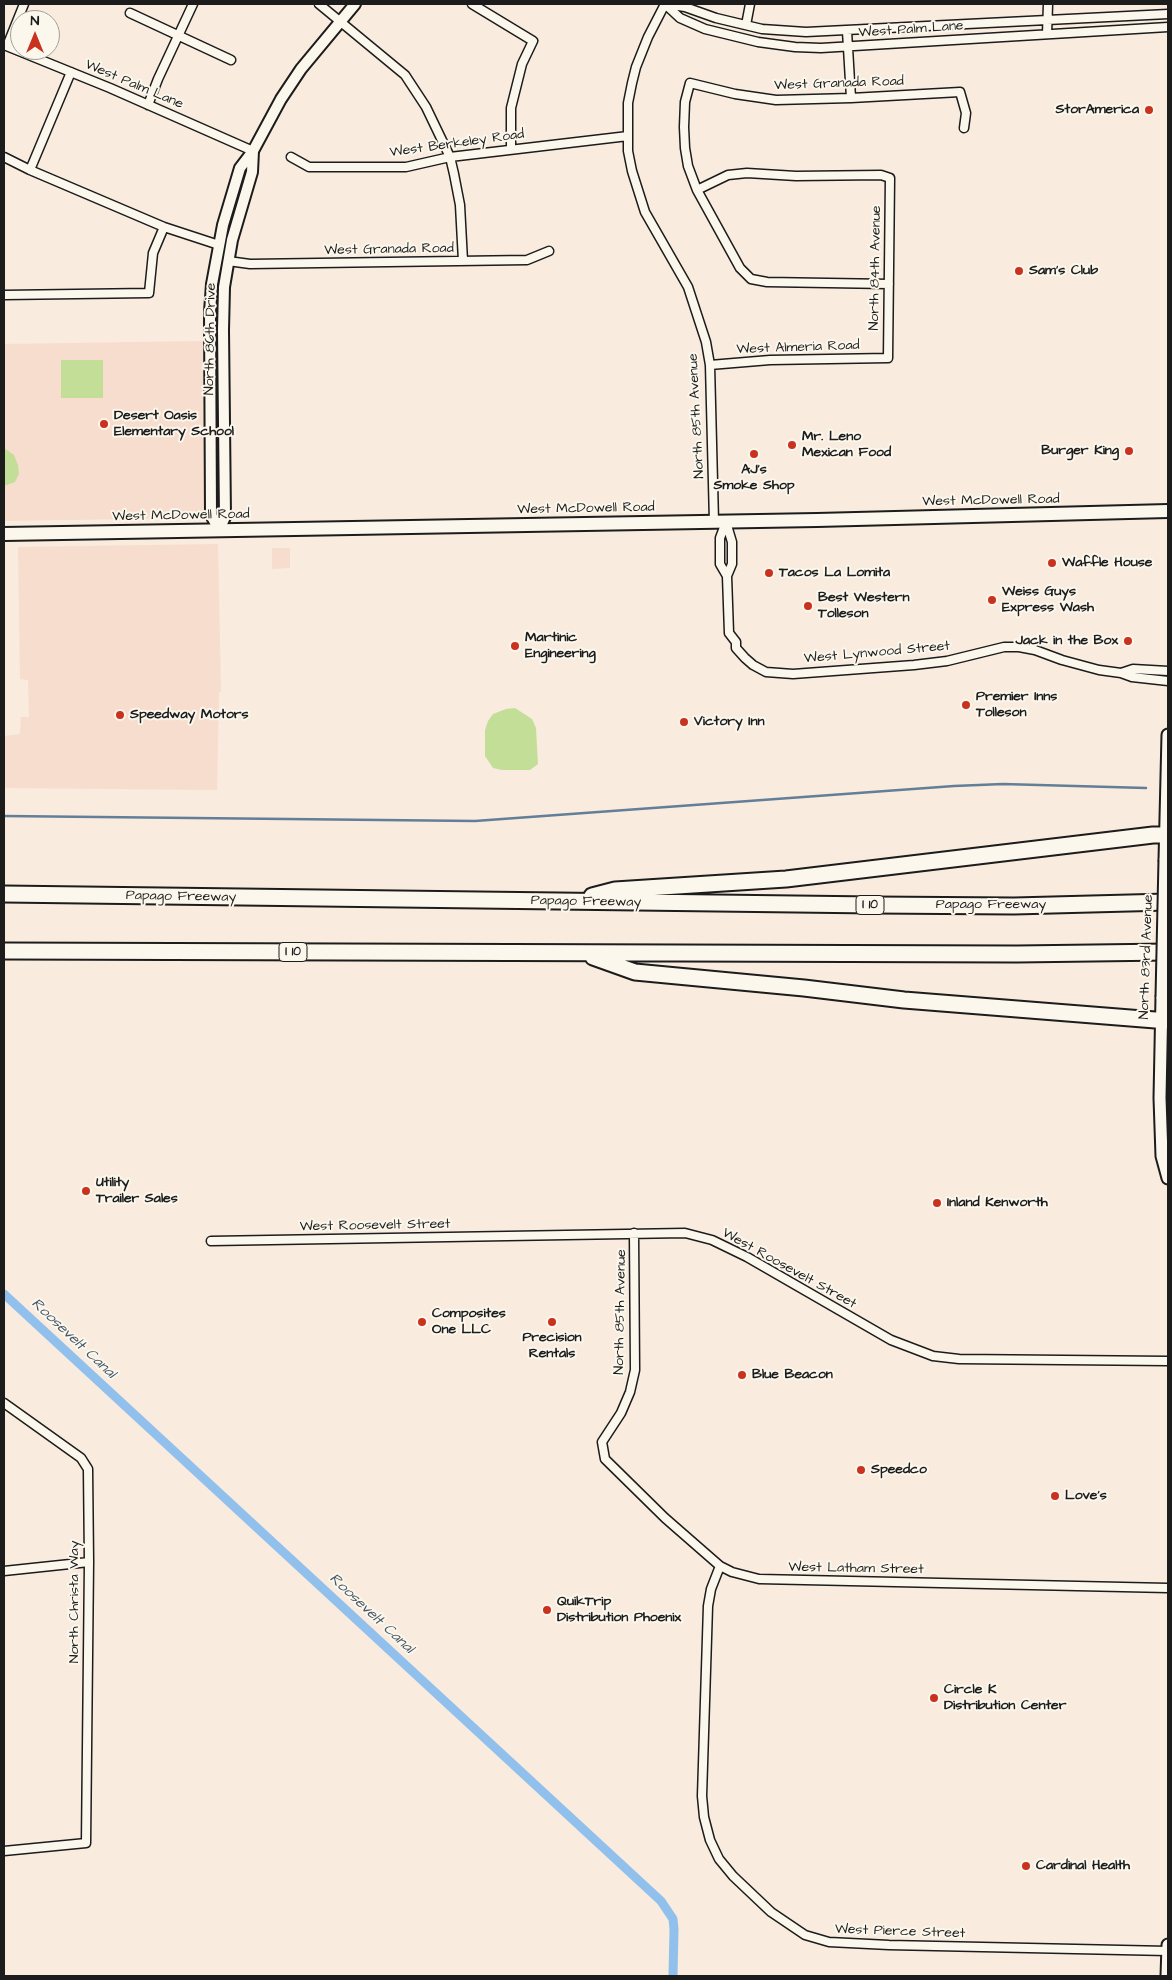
<!DOCTYPE html>
<style>
body{margin:0}
#map{position:relative;width:1172px;height:1980px;overflow:hidden;background:#f9ebde;font-family:"Architects Daughter",sans-serif}
canvas{display:block}
.frame{position:absolute;inset:0;border:5px solid #1c1c1c;pointer-events:none}
.north{position:absolute;left:10px;top:10px;width:50px;height:50px;box-sizing:border-box;background:#fbf7ec;border:1px solid #a29f99;border-radius:50%;rotate:0deg;font-size:14px;font-weight:700;line-height:20px;text-align:center;color:#1c1c1c}
.north::after{content:'';display:block;margin:auto;width:18px;height:22px;background:#c8321e;clip-path:polygon(50% 0,100% 100%,50% 72%,0 100%)}
</style>
<div id="map">
<canvas width="1172" height="1980"></canvas>
<div class="frame"></div>
<div class="north">N</div>
</div>
<script>
const ctx = document.querySelector('canvas').getContext('2d');
ctx.lineJoin = 'round';
function fillPath(path, color) {
  ctx.fillStyle = color;
  ctx.fill(path, 'evenodd');
}
function poly(rows) {
  const path = new Path2D();
  for (const r of rows) {
    path.moveTo(r[0], r[1]);
    for (let i = 2; i < r.length; i += 2) path.lineTo(r[i], r[i + 1]);
  }
  return path;
}
function trace(path, color, width, dash) {
  ctx.strokeStyle = color;
  ctx.lineWidth = width;
  ctx.lineCap = dash ? 'butt' : 'round';
  ctx.setLineDash(dash || []);
  ctx.stroke(path);
}
function drawText(font, color, halo, rows, align = 'center') {
  ctx.font = font + ' "Architects Daughter",sans-serif';
  ctx.lineWidth = 4;
  ctx.setLineDash([]);
  ctx.textBaseline = 'middle';
  ctx.strokeStyle = halo;
  ctx.fillStyle = color;
  for (const [text, x, y, turn = 0] of rows) {
    ctx.save();
    ctx.translate(x, y);
    ctx.rotate((+turn || 0) * Math.PI / 180);
    ctx.textAlign = isNaN(turn) ? turn : align;
    if (halo) ctx.strokeText(text, 0, 0);
    ctx.fillText(text, 0, 0);
    ctx.restore();
  }
}
const built = poly([
 [203,341,206,505,204,513,192,518,4,521,4,344],
 [218,544,221,692,219,692,217,790,4,788,4,736,20,734,21,717,29,717,28,680,20,679,18,547],
 [272,548,290,548,290,568,272,569]
]);
const green = poly([
 [61,360,103,360,103,398,61,398],
 [4,448,14,455,18,465,19,474,15,482,4,486],
 [515,708,532,719,536,728,538,764,530,770,502,770,493,768,485,756,485,730,488,721,493,714,506,709]
]);
const stream = poly([
 [4,816,475,821,954,786,1003,784,1146,788]
]);
const canal = poly([
 [4,1294,661,1901,673,1919,674,1929,673,1976]
]);
const minor = poly([
 [319,4,405,75,426,107,450,157,454,174,460,205,463,261],
 [472,4,533,41,522,64,511,108,511,148],
 [665,4,648,37,636,67,632,83,628,103,628,151,632,171,645,212,688,287,706,342,710,365,714,522],
 [665,4,680,18,705,29,758,42,795,47,821,48,1168,27],
 [665,4,685,7,716,18,762,29,806,32,1168,14],
 [130,13,231,60],
 [746,25,750,4],
 [847,31,851,98],
 [1047,34,1048,4],
 [4,45,110,88,253,151],
 [7,46,24,4],
 [148,105,158,79,193,4],
 [4,157,30,170,164,227,219,245],
 [291,157,309,167,406,167,450,157,628,136],
 [30,170,71,72],
 [697,190,728,175,747,173,796,176,881,175,890,178,888,358,770,360,710,365],
 [228,261,250,264,527,260,549,251],
 [889,284,767,282,751,279,740,268,697,190,688,166,685,148,684,127,685,102,690,83,735,94,776,100,851,98,960,92,966,113,964,128],
 [4,295,149,293,153,253,164,227],
 [726,522,732,542,732,564,727,576,729,633,736,642,736,648,745,658,753,665,766,672,793,674,914,665,947,661,1004,647,1019,647,1035,650,1062,660,1099,670,1121,673,1132,677,1168,681],
 [726,522,720,538,720,564,727,576],
 [1121,673,1133,669,1168,671],
 [634,1233,635,1370,630,1392,621,1413,602,1442,605,1459,665,1518,720,1566,732,1572,759,1579,1168,1588],
 [211,1241,685,1233,712,1240,747,1257,891,1340,933,1356,959,1359,1168,1361],
 [4,1403,81,1458,88,1469,89,1562,86,1843,4,1851],
 [720,1566,711,1589,708,1606,702,1796,704,1817,710,1840,719,1859,733,1876,771,1912,805,1935,829,1942,889,1945,1168,1951],
 [4,1571,89,1562]
]);
const tertiary = poly([
 [219,530,211,515,210,312,212,284,223,225,240,168,253,151,281,99,301,69,355,4],
 [219,530,225,517,223,330,224,287,232,240,252,172,253,151]
]);
const secondary = poly([
 [1165,860,1168,735],
 [1162,997,1160,1098,1162,1156,1168,1178],
 [1167,1976,1168,1945]
]);
const primary = poly([
 [4,534,817,520,1168,511]
]);
const motorway = poly([
 [4,894,874,905,1014,906,1168,902],
 [592,896,615,890,786,879,1153,835,1168,835],
 [4,951,1017,954,1168,952],
 [593,957,635,972,804,988,904,1000,1168,1021]
]);
const secondaryBridge = poly([
 [1162,997,1165,860]
]);
const markers = [
 [1149,110,5,"#c8321e"],
 [1019,271,5,"#c8321e"],
 [104,424,5,"#c8321e"],
 [792,445,5,"#c8321e"],
 [1129,451,5,"#c8321e"],
 [754,454,5,"#c8321e"],
 [1052,563,5,"#c8321e"],
 [769,573,5,"#c8321e"],
 [992,600,5,"#c8321e"],
 [808,606,5,"#c8321e"],
 [1128,641,5,"#c8321e"],
 [515,646,5,"#c8321e"],
 [966,705,5,"#c8321e"],
 [120,715,5,"#c8321e"],
 [684,722,5,"#c8321e"],
 [86,1191,5,"#c8321e"],
 [937,1203,5,"#c8321e"],
 [422,1322,5,"#c8321e"],
 [552,1322,5,"#c8321e"],
 [742,1375,5,"#c8321e"],
 [861,1470,5,"#c8321e"],
 [1055,1496,5,"#c8321e"],
 [547,1610,5,"#c8321e"],
 [934,1698,5,"#c8321e"],
 [1026,1866,5,"#c8321e"]
];
const shields = [
 [870,905,28],
 [293,952,28]
];
const shieldNames = [
 ["I 10",870,905],
 ["I 10",293,952]
];
const streetNames = [
 ["West Palm Lane",911,30,-4],
 ["West Granada Road",839,84,-2],
 ["West Palm Lane",134,85,23],
 ["West Berkeley Road",457,144,-8],
 ["West Granada Road",389,250,-1],
 ["North 84th Avenue",876,268,-89],
 ["North 86th Drive",211,339,-89],
 ["West Almeria Road",798,348,-2],
 ["North 85th Avenue",697,416,-93],
 ["West McDowell Road",991,501,-1],
 ["West McDowell Road",586,509,-1],
 ["West McDowell Road",181,516,-1],
 ["West Lynwood Street",877,653,-5],
 ["Papago Freeway",181,897,1],
 ["Papago Freeway",586,902,1],
 ["Papago Freeway",991,905],
 ["North 83rd Avenue",1147,957,-88],
 ["West Roosevelt Street",375,1226,-1],
 ["West Roosevelt Street",789,1269,29],
 ["North 85th Avenue",621,1312,-89],
 ["West Latham Street",856,1569,1],
 ["North Christa Way",75,1602,-90],
 ["West Pierce Street",900,1932,2]
];
const poiNames = [
 ["StorAmerica",1139,110,"right"],
 ["Sam's Club",1029,271],
 ["Desert Oasis",114,416],
 ["Elementary School",114,432],
 ["Mr. Leno",802,437],
 ["Mexican Food",802,453],
 ["Burger King",1119,451,"right"],
 ["AJ's",754,470,"center"],
 ["Smoke Shop",754,486,"center"],
 ["Waffle House",1062,563],
 ["Tacos La Lomita",779,573],
 ["Weiss Guys",1002,592],
 ["Express Wash",1002,608],
 ["Best Western",818,598],
 ["Tolleson",818,614],
 ["Martinic",525,638],
 ["Engineering",525,654],
 ["Jack in the Box",1118,641,"right"],
 ["Premier Inns",976,697],
 ["Tolleson",976,713],
 ["Speedway Motors",130,715],
 ["Victory Inn",694,722],
 ["Utility",96,1183],
 ["Trailer Sales",96,1199],
 ["Inland Kenworth",947,1203],
 ["Composites",432,1314],
 ["One LLC",432,1330],
 ["Precision",552,1338,"center"],
 ["Rentals",552,1354,"center"],
 ["Blue Beacon",752,1375],
 ["Speedco",871,1470],
 ["Love's",1065,1496],
 ["QuikTrip",557,1602],
 ["Distribution Phoenix",557,1618],
 ["Circle K",944,1690],
 ["Distribution Center",944,1706],
 ["Cardinal Health",1036,1866]
];
const waterNames = [
 ["Roosevelt Canal",73,1339,43],
 ["Roosevelt Canal",371,1614,43]
];
fillPath(built, '#f7ddcd');
fillPath(green, '#c3df97');
trace(stream, '#627e99', 2.5);
trace(canal, '#91c0ec', 9);
trace(minor, '#1c1c1c', 11);
trace(tertiary, '#1c1c1c', 14);
trace(secondary, '#1c1c1c', 15);
trace(primary, '#1c1c1c', 16);
trace(motorway, '#1c1c1c', 19);
trace(minor, '#fbf7ec', 8);
trace(tertiary, '#fbf7ec', 10);
trace(secondary, '#fbf7ec', 11);
trace(primary, '#fbf7ec', 12);
trace(motorway, '#fbf7ec', 15);
trace(secondaryBridge, '#1c1c1c', 15, []);
trace(secondaryBridge, '#fbf7ec', 11);
for (const [x, y, r, color] of markers) {
  const dot = new Path2D();
  dot.arc(x, y, r, 0, 2 * Math.PI);
  ctx.fillStyle = color;
  ctx.fill(dot);
  trace(dot, '#fbf7ec', 2);
}
for (const [x, y, w] of shields) {
  const box = new Path2D();
  box.roundRect(x - w / 2, y - 9.5, w, 19, 4);
  ctx.fillStyle = '#fbf7ec';
  ctx.fill(box);
  trace(box, '#1c1c1c', 1);
}
drawText('bold 12px', '#1c1c1c', null, shieldNames);
drawText('14px', '#1c1c1c', '#fbf7ec', streetNames);
drawText('bold 14px', '#1c1c1c', '#fbf7ec', poiNames, 'left');
drawText('italic 15px', '#455565', '#fbf7ec', waterNames);
</script>
